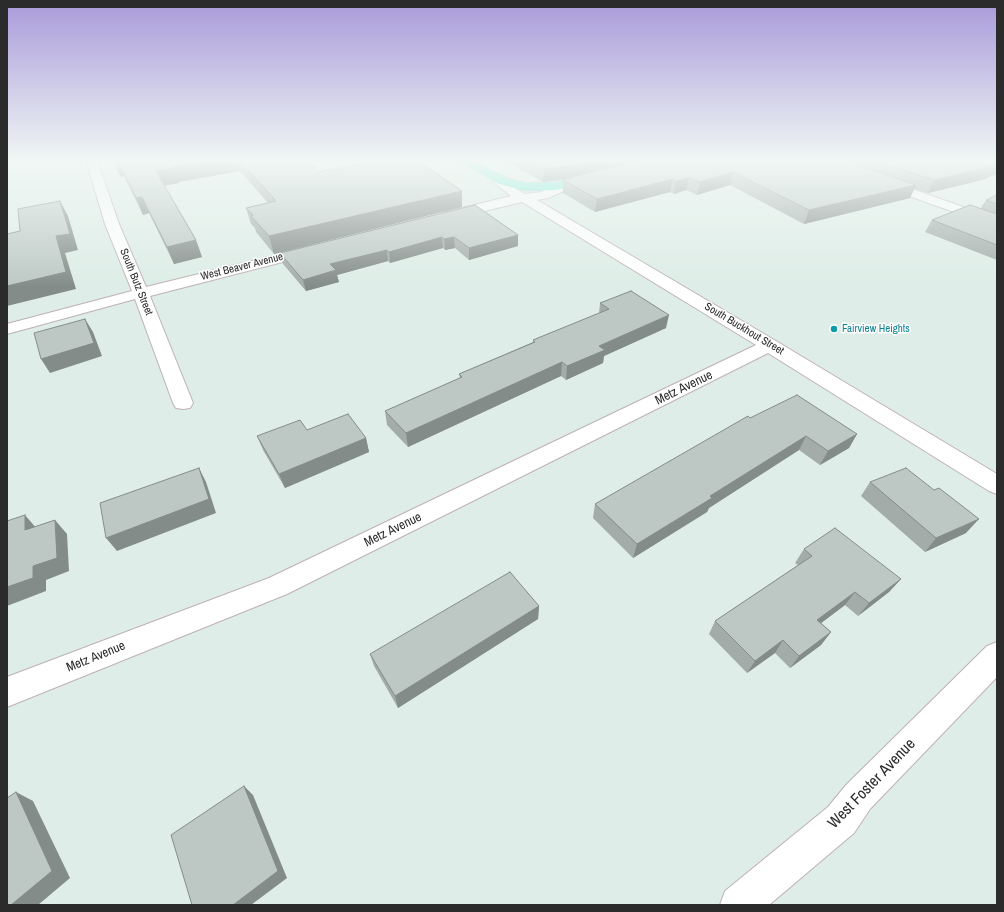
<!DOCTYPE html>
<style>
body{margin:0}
#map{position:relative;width:1004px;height:912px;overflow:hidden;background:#deede7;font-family:"Archivo Narrow",sans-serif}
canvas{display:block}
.frame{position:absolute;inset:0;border:8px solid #2b2b2b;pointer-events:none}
</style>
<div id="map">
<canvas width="1004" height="912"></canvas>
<div class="frame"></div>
</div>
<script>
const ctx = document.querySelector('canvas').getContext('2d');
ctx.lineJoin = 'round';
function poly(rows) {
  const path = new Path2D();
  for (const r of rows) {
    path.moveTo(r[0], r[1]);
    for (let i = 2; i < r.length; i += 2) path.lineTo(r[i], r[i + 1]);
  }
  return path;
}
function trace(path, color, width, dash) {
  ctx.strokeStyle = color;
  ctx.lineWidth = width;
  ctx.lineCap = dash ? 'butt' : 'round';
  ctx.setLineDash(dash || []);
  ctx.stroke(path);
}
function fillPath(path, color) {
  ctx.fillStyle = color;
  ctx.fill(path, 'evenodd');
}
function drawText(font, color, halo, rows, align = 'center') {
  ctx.font = font + ' "Archivo Narrow",sans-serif';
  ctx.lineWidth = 3;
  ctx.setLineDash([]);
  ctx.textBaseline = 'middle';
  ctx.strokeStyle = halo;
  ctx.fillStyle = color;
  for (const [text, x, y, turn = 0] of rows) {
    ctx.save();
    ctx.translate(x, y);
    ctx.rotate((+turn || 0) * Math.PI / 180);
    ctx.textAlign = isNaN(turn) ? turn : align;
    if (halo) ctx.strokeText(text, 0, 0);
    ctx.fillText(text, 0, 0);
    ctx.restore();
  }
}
const street = poly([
 [86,160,97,160,119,224,146,287,309,247,314,248,316,251,314,254,150,296,193,403,190,408,183,409,176,408,173,403,135,299,7,334,7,324,132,291,105,224,86,160],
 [491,172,495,173,516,189,525,194,541,192,565,181,573,181,575,184,573,187,548,198,537,200,776,341,997,474,997,494,989,491,768,353,287,594,7,707,7,677,269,578,756,345,522,202,451,219,446,218,444,215,446,212,511,196,487,177,485,175,487,173,491,172],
 [884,179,997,219,997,227,880,186,878,183,880,180,884,179],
 [997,642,997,677,870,809,854,833,769,905,720,905,725,891,828,807,846,785,987,646,997,642]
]);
const primary = poly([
 [460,160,472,160,507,178,526,183,555,182,592,175,596,177,598,179,596,181,592,183,555,190,526,191,499,184,461,162,460,160]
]);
const wall = poly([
 [113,160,306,160,319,172,462,207,274,254,256,232,255,228,251,224,246,208,268,203,240,171,178,182,179,183,164,186,196,240,202,257,174,264,149,213,143,215,124,176,121,177],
 [504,160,997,160,982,180,928,193,914,189,910,198,804,224,730,185,697,195,686,190,674,194,670,192,595,212,563,193,563,180,567,179,543,182],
 [997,195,997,260,925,232,932,220,980,209,986,200],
 [475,205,518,246,469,260,455,248,445,250,443,248,390,263,388,261,337,275,339,282,306,291,283,264,280,253],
 [600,303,666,328,604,356,603,363,566,380,561,376,408,447,387,425,385,411,460,378,459,374,533,342,533,340,599,314],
 [750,418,857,434,849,448,820,465,799,450,709,508,707,512,633,558,593,518,595,504],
 [307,430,366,438,369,452,285,488,263,450,257,436],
 [870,482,966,533,925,552,861,496],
 [804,549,901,579,889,592,858,616,845,605,821,623,831,632,821,645,790,668,775,653,747,673,709,634,715,621,798,565,795,563],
 [539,606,538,619,398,708,374,666,370,654]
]);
const shadedWall = poly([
 [214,160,237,160,240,171,178,182,179,183,162,186,156,171,172,167],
 [598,160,652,160,569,179,543,182,544,169],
 [118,161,124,176,121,177,114,162],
 [997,164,997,174,982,180,928,193,934,180],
 [733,172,730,185,697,195,700,182],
 [689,178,686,190,674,194,676,181],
 [673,179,670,192,595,212,597,199],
 [916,185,910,198,804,224,809,210],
 [462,191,462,207,274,254,269,236],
 [142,197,149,213,143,215,136,198],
 [60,201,68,216,78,250,65,253,76,289,7,306,7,286,56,236],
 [518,235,518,246,469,260,469,248],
 [442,237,443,248,390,263,389,252],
 [454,237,455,248,445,250,444,239],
 [196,240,202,257,174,264,167,247],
 [387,250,388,261,337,275,339,282,306,291,303,280,330,264],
 [669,315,666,328,604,356,603,363,566,380,567,366,599,346],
 [85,319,93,332,102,356,50,373,41,359],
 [562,362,561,376,408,447,406,433],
 [857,434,849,448,820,465,828,451],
 [806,436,799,450,709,508,707,512,633,558,637,544,710,496],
 [366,438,369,452,285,488,279,474],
 [199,468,206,482,216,513,117,551,106,538],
 [25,515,37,529,25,530],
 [979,519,966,533,925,552,936,538],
 [55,520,67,534,69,571,46,580,46,591,7,606,7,587,33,566],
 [901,579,889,592,858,616,869,603],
 [855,592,845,605,808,633,817,620],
 [539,606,538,619,398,708,395,696],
 [831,632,821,645,790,668,799,656],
 [783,640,775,653,747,673,755,661],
 [244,786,253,795,287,878,251,905,233,905],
 [16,792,33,801,70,878,38,905,11,905]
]);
const building = poly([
 [113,160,214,160,172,167,173,168,156,171,196,240,167,247,142,197,136,198,118,161,114,162,113,160],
 [239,160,306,160,319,172,377,160,417,160,462,191,269,236,251,216,253,215,246,208,276,201,239,160],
 [526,160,598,160,570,166,544,169,526,160],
 [641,160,842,160,916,185,809,210,733,172,700,182,689,178,676,181,673,179,597,199,563,180,575,176,641,160],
 [872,160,997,160,997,164,989,167,934,180,872,160],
 [997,195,997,204,986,200,997,195],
 [60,201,70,234,56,236,66,272,7,286,7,234,20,231,18,209,60,201],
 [475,205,518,235,469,248,454,237,444,239,442,237,389,252,387,250,330,264,336,270,303,280,280,253,475,205],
 [970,205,997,214,997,245,932,220,970,205],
 [631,291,669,315,599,346,605,350,567,366,562,362,406,433,385,411,462,377,459,374,535,342,533,340,609,309,600,303,631,291],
 [85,319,94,343,41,359,34,333,85,319],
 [797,395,857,434,828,451,806,436,710,496,712,498,637,544,595,504,748,416,750,418,797,395],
 [348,414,366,438,279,474,257,436,300,420,307,430,348,414],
 [199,468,209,499,106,538,100,503,199,468],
 [906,468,934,490,939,488,979,519,936,538,870,482,906,468],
 [25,515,25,530,55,520,57,558,33,566,33,578,7,587,7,521,25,515],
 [835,528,901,579,869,603,855,592,817,620,831,632,799,656,783,640,755,661,715,621,812,556,804,549,835,528],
 [510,572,539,606,395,696,370,654,510,572],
 [244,786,278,871,233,905,192,905,171,835,244,786],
 [16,792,52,871,11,905,7,905,7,798,16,792]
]);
const markers = [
 [834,329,4,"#0f9aa8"]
];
const farStreetnames = [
 ["West Beaver Avenue",242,267,-14],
 ["South Butz Street",136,282,68],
 ["South Buckhout Street",744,329,31]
];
const farCulturenames = [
 ["Fairview Heights",842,329]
];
const streetNames = [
 ["Metz Avenue",684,388,-26],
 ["Metz Avenue",393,530,-26],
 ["Metz Avenue",96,657,-22]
];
const nearStreetnames = [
 ["West Foster Avenue",872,784,-46]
];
trace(street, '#beb1b3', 2);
trace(primary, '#ccc', 2);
fillPath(street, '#fff');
fillPath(primary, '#62edd4');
fillPath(wall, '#a3aca9');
fillPath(shadedWall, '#848c89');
fillPath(building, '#bdc8c4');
trace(building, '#848c89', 1);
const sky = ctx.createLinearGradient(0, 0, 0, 287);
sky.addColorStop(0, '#a99ada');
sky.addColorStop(0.56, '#f0f7f4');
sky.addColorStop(1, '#f0f7f400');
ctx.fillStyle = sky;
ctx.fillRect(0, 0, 1004, 287);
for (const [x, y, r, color] of markers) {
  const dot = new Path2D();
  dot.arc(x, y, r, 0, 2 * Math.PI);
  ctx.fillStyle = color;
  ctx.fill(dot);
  trace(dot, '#fff', 1.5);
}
drawText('11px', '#2b2b2b', '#fff', farStreetnames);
drawText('11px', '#0d838f', '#fff', farCulturenames, 'left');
drawText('13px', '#2b2b2b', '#fff', streetNames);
drawText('16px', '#2b2b2b', '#fff', nearStreetnames);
</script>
